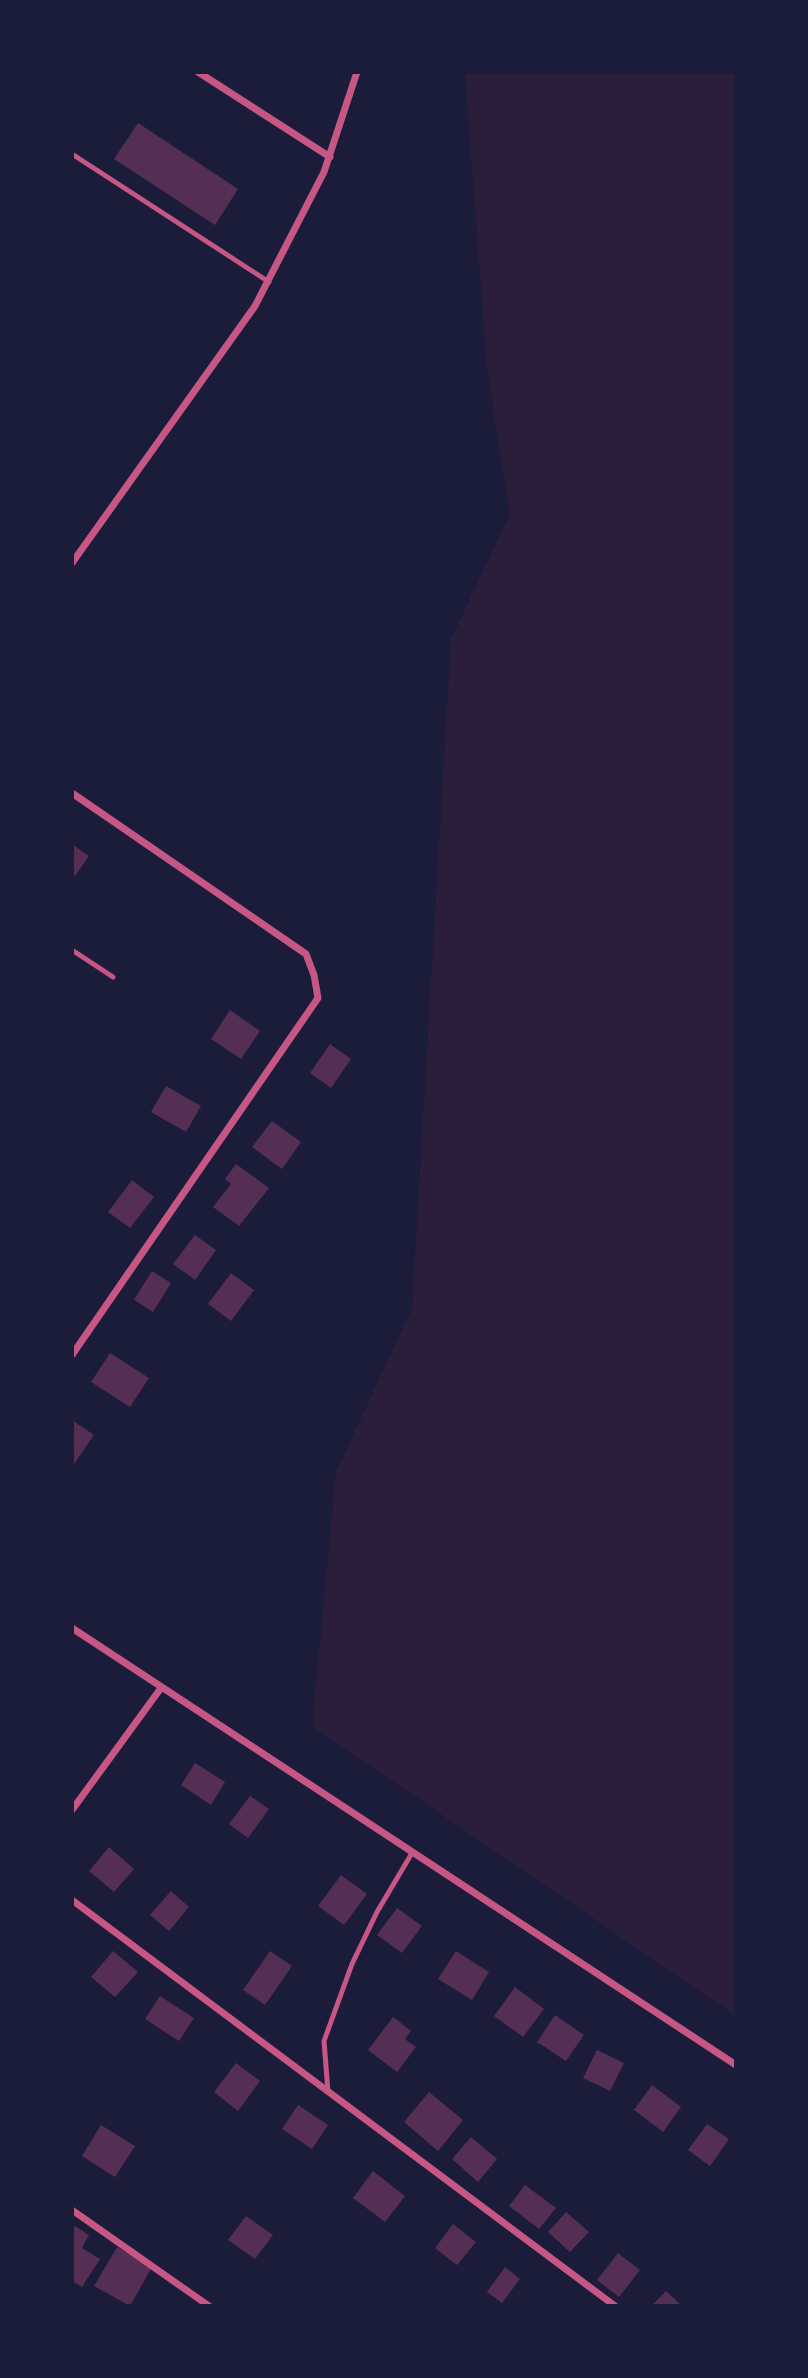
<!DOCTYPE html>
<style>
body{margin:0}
#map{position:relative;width:808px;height:2378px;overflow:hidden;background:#1b1b3a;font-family:"Sofia Sans Condensed",sans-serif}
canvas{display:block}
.frame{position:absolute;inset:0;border:74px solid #1b1b3a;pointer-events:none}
</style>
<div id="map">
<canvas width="808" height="2378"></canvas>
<div class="frame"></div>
</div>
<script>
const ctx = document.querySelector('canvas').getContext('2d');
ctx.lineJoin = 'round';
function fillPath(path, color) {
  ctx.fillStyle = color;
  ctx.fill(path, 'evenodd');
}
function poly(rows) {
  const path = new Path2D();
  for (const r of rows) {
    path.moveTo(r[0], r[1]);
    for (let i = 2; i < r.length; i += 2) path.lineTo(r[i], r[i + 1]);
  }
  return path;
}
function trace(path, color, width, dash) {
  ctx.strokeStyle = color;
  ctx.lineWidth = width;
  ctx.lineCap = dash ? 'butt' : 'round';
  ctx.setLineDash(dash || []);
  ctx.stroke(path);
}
const green = poly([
 [465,72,736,72,736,2016,312,1726,336,1472,412,1308,451,639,510,514,487,369]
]);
const building = poly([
 [138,123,238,189,215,225,114,159],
 [72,844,89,856,72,880],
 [230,1010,260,1031,241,1059,211,1039],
 [330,1044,351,1059,331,1088,310,1073],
 [166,1086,201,1106,186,1132,151,1112],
 [272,1121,301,1142,282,1169,252,1147],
 [236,1164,269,1188,239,1226,213,1207,231,1184,225,1179],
 [132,1180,154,1197,130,1228,108,1212],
 [195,1235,216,1250,195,1280,173,1264],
 [152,1271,171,1283,153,1312,134,1300],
 [231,1273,254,1290,231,1321,208,1304],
 [110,1353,149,1378,130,1407,91,1382],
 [72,1420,94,1435,74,1464,72,1462],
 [195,1763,225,1782,211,1805,181,1785],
 [250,1796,269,1809,248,1838,229,1824],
 [109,1847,134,1869,114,1892,89,1871],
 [341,1875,367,1894,344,1925,318,1906],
 [171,1891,189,1907,169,1931,150,1915],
 [397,1908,422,1926,402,1953,377,1935],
 [113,1951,138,1972,115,1997,91,1977],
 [270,1951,292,1966,265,2005,243,1990],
 [456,1951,489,1972,472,2000,438,1979],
 [515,1987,544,2009,523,2037,494,2016],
 [160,1996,194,2018,179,2041,145,2019],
 [555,2015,584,2035,566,2061,537,2042],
 [393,2017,411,2031,405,2039,416,2047,397,2072,368,2050],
 [597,2050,624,2063,610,2091,583,2078],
 [236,2063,260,2081,238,2111,214,2092],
 [652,2085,681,2107,663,2132,634,2110],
 [429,2092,463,2120,438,2151,404,2122],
 [298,2105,328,2125,312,2149,282,2129],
 [707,2124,729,2139,710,2166,688,2150],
 [101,2125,135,2146,115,2177,82,2156],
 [471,2137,497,2159,478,2182,452,2159],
 [373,2171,405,2196,385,2222,353,2198],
 [525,2185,556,2208,539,2229,509,2206],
 [566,2212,589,2232,570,2252,548,2232],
 [246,2216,273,2235,255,2259,228,2240],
 [453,2224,476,2242,457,2265,435,2248],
 [73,2225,89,2235,82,2248,100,2259,82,2287,72,2281],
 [117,2247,152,2267,130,2306,94,2286],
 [618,2253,640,2270,619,2297,597,2280],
 [505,2267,520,2279,502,2303,487,2292],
 [666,2291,682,2306,651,2306]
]);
const service = poly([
 [72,154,269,282],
 [72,950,113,977],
 [328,2092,324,2041,352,1964,377,1912,412,1853]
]);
const minor = poly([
 [198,72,330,157],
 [72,563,255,306,324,172,357,72],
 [72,793,306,954,314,975,318,998,72,1355],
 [72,1628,736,2065],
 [72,1810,161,1688],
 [72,1900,615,2306],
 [72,2210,209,2306]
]);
fillPath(green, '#2a1e3b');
fillPath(building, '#542f53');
trace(service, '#c65784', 5);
trace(minor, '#c65784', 7);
</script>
